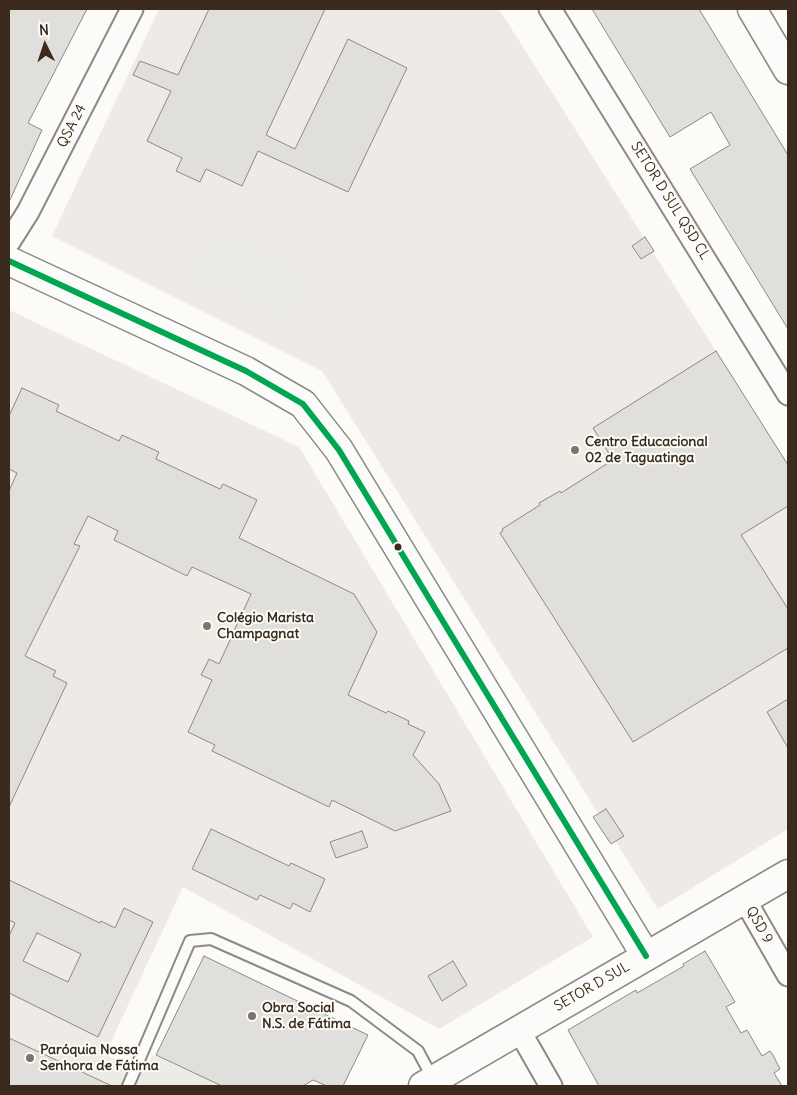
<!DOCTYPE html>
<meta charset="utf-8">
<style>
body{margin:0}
#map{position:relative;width:797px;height:1095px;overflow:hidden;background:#fcfbf8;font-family:Delius,sans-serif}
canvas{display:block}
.frame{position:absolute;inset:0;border:10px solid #3b2a1e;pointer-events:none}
.north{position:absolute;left:20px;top:20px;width:50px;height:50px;-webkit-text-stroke:4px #fdfcf7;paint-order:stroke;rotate:356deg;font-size:14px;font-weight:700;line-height:20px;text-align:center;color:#3b2a1e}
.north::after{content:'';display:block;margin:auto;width:18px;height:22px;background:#3b2a1e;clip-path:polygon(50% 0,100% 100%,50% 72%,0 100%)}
</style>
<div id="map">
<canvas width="797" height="1095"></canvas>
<div class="frame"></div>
<div class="north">N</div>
</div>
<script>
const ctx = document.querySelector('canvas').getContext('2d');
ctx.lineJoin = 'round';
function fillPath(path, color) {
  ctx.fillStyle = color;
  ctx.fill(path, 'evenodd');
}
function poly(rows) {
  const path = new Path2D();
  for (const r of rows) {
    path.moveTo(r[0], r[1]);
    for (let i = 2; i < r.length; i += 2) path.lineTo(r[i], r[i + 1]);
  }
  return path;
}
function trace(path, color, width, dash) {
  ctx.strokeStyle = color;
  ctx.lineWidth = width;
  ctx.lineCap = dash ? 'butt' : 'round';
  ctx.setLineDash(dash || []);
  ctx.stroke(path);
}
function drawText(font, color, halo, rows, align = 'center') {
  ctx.font = font + ' Delius,sans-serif';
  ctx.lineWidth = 4;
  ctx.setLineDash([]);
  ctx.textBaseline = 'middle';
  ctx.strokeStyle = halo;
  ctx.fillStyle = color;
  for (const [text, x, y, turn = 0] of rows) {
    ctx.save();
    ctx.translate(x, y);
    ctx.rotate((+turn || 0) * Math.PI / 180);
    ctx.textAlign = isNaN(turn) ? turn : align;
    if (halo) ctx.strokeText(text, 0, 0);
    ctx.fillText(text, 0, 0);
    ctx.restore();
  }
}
const built = poly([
 [159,9,499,9,788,465,788,829,658,909,322,371,52,236],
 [9,310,299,447,593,937,439,1029,183,887,94,1078,9,1038]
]);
const green = poly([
 [206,222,314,271,288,327,182,278],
 [9,1038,94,1078,105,1055,143,1070,153,1055,222,1086,9,1086]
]);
const building = poly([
 [9,9,87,9,28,123,42,130,9,202,9,9],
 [209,9,325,9,266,135,295,149,348,39,407,68,348,192,258,151,242,186,206,169,200,182,176,171,182,158,147,141,171,91,133,75,140,61,178,75,209,9],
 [592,9,699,9,788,155,788,329,690,169,730,145,711,112,670,137,592,9],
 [645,237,654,251,641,259,632,246,645,237],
 [716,351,788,465,788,506,741,535,788,609,788,648,633,742,500,533,503,531,502,529,540,505,539,503,560,491,561,493,613,460,593,428,716,351],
 [22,388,59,405,56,411,119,441,122,435,159,452,156,459,220,489,223,484,257,500,239,538,354,594,377,632,348,695,386,713,388,711,409,721,408,724,425,732,413,755,439,784,451,811,395,831,332,800,329,807,212,751,215,745,188,732,212,680,201,675,209,659,219,664,251,594,192,567,187,576,114,540,118,531,88,516,74,544,80,546,25,656,56,671,53,676,67,683,9,807,9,491,17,473,9,469,9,416,22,388],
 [788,699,788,748,767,712,788,699],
 [606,809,624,836,611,844,593,817,606,809],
 [211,829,289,866,291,863,325,879,310,912,293,903,290,909,260,895,257,900,192,869,211,829],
 [362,831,368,847,336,858,330,842,362,831],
 [9,880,100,923,101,921,115,928,124,908,153,922,98,1037,9,993,9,936,15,923,9,920,9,880],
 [37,933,81,954,68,982,23,961,37,933],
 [705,951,735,1002,726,1007,741,1033,747,1030,762,1056,770,1051,773,1055,780,1069,774,1073,782,1086,599,1086,568,1030,636,990,637,993,684,966,683,964,705,951],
 [204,956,368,1035,343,1086,327,1086,313,1080,303,1086,222,1086,156,1055,204,956],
 [453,961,467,985,442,1001,428,976,453,961],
 [9,1038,112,1086,9,1086,9,1038]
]);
const service = poly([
 [128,1086,190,941,211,939,351,1001,418,1051,433,1079]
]);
const minor = poly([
 [550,9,788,394],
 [9,242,28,212,132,9],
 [745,900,788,975],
 [519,1030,551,1086]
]);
const secondary = poly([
 [752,9,788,70],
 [9,261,246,371,303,404,339,450,646,956],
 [423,1086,788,874]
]);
const bus1 = poly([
 [9,261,246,371,303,404,339,450,646,956]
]);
const markers = [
 [575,450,5,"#7f736a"],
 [398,547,4.5,"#3b2a1e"],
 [207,626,5,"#7f736a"],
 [252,1016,5,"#7f736a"],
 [30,1058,5,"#7f736a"]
];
const streetNames = [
 ["QSA 24",72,126,-63],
 ["SETOR D SUL QSD CL",670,201,58],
 ["QSD 9",759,925,60],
 ["SETOR D SUL",592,987,-30]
];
const poiNames = [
 ["Centro Educacional",585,442],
 ["02 de Taguatinga",585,458],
 ["Colégio Marista",217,618],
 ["Champagnat",217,634],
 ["Obra Social",262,1008],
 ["N.S. de Fátima",262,1024],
 ["Paróquia Nossa",40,1050],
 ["Senhora de Fátima",40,1066]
];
fillPath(built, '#eeebe7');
fillPath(green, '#edebe6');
fillPath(building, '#e0dfdc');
trace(building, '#8d8985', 1);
trace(service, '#8d8985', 14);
trace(minor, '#8d8985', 25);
trace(secondary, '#8d8985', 31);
trace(service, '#fbfbf9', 10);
trace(minor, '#fbfbf9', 21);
trace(secondary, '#fbfbf9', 28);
trace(bus1, '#00a651', 6);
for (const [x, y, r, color] of markers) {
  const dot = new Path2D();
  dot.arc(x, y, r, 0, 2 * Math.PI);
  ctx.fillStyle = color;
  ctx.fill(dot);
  trace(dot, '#fdfcf7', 2);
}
drawText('14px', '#3b2a1e', '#fdfcf7', streetNames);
drawText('bold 14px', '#3b2a1e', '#fdfcf7', poiNames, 'left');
</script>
